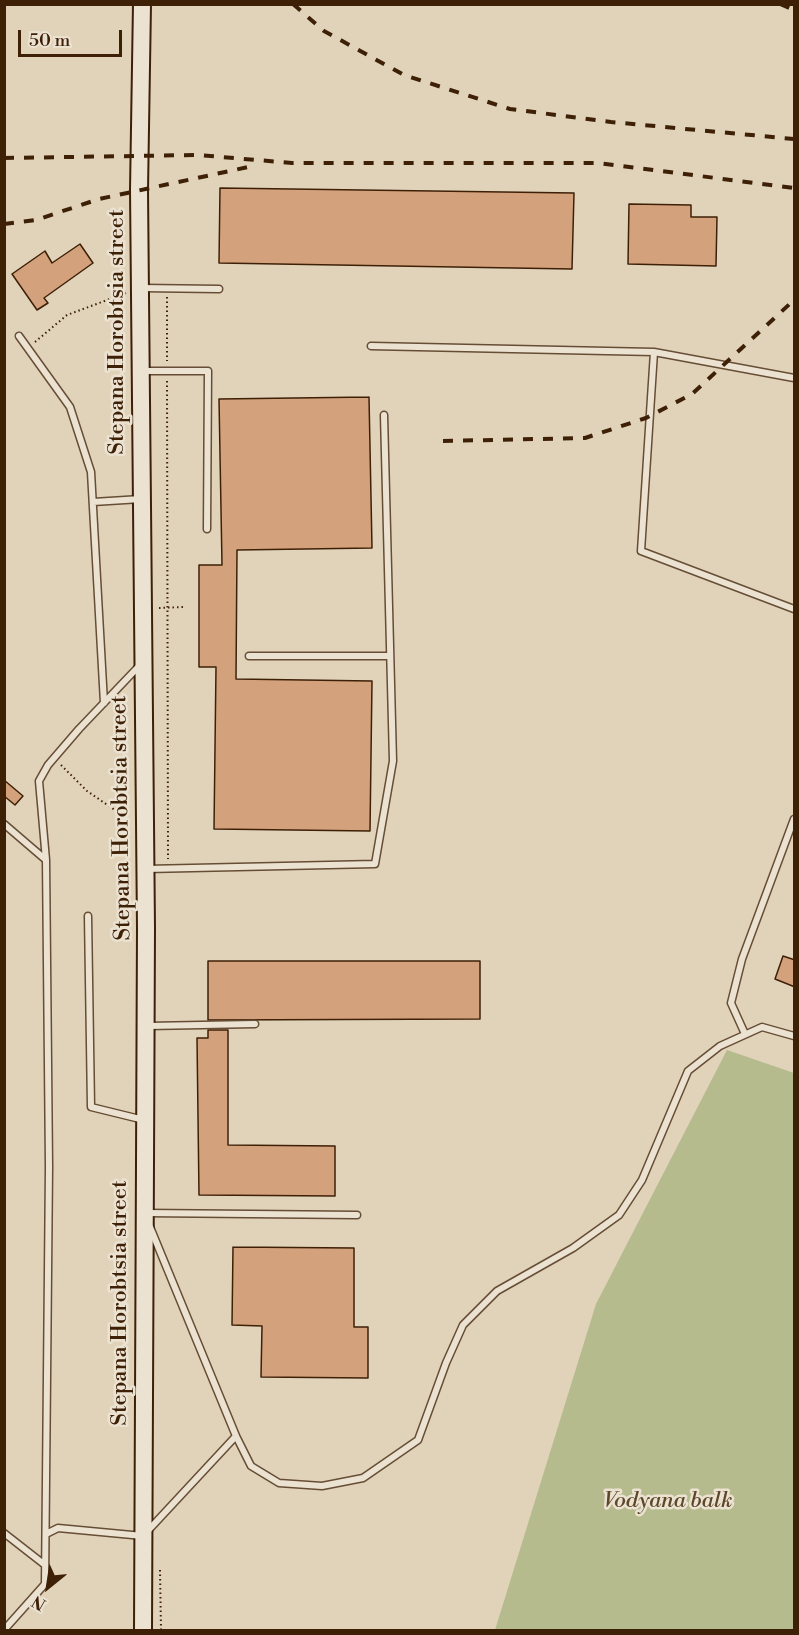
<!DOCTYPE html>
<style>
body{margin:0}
#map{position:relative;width:799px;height:1635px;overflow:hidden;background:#e0d3ba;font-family:"Libre Bodoni",serif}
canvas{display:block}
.frame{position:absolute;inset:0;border:6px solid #3e2007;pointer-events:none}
.north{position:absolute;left:18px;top:1557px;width:60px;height:60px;-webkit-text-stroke:4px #ebe2d2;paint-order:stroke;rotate:210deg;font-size:16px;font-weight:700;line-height:24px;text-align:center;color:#3e2007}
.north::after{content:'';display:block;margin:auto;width:21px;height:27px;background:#3e2007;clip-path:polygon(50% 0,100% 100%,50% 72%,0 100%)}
.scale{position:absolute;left:18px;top:30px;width:104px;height:27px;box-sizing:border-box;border:3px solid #3e2007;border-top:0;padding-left:8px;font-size:18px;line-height:21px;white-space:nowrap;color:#3e2007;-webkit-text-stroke:4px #ebe2d2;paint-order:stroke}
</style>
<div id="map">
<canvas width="799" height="1635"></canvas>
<div class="frame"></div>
<div class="north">N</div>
<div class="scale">50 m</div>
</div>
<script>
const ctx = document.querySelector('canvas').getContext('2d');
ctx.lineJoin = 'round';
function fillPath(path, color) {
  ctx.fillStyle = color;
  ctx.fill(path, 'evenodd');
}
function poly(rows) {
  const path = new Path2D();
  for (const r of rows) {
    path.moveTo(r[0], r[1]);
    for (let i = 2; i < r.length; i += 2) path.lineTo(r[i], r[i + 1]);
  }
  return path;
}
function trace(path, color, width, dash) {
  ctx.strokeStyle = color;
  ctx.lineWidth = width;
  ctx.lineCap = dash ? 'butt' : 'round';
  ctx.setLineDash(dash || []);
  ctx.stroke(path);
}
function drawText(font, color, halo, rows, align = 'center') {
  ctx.font = font + ' "Libre Bodoni",serif';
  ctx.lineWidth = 5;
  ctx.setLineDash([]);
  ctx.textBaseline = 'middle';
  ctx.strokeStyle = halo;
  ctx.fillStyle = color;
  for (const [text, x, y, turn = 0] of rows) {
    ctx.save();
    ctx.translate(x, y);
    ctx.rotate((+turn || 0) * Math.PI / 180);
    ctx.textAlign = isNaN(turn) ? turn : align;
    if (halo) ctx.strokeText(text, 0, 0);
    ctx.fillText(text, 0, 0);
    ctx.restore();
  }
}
const green = poly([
 [727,1050,794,1073,794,1630,495,1630,596,1304]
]);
const building = poly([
 [220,188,574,193,572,269,219,263,220,188],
 [629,204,691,205,691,217,717,217,716,266,628,264,629,204],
 [80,244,93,263,44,298,48,303,37,310,12,274,45,251,52,263,80,244],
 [369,397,372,548,237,550,236,679,372,681,370,831,214,829,216,667,199,667,199,565,222,565,219,399,369,397],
 [4,780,23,796,15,805,4,796,4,780],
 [783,956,795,960,795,987,775,979,783,956],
 [208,961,480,961,480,1019,208,1020,208,961],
 [208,1030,228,1030,228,1145,335,1146,335,1196,199,1195,197,1038,208,1038,208,1030],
 [233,1247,354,1248,354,1327,368,1327,368,1378,261,1377,262,1326,232,1325,233,1247]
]);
const path = poly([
 [167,297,167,361],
 [35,342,67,315,126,293],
 [167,381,168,859],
 [159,608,183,607],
 [61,765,87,791,131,821],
 [160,1570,161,1630]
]);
const service = poly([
 [142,288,219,289],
 [19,336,70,407,91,472,104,703],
 [371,346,654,352],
 [141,371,208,371,207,529],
 [794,378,654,352,641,551,794,609],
 [93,502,141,499],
 [249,656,390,656],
 [4,824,46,860,49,1167,45,1584,4,1630],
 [46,860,39,781,48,765,79,729,141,664],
 [146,869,375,864,393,761,384,415],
 [88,916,91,1107,144,1120],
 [148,1026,255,1024],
 [745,1034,731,1003,742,959,794,819],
 [145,1213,357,1215],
 [150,1227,236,1436],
 [4,1533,45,1565],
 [46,1534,58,1528,143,1536,236,1436,251,1466,279,1483,322,1486,363,1478,418,1440,446,1363,463,1325,497,1291,573,1248,619,1215,642,1180,688,1071,720,1046,762,1027,794,1036]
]);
const secondary = poly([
 [142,4,139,190,146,928,143,1630]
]);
const rail = poly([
 [293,4,324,31,404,75,510,109,611,122,794,139],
 [780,4,794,10],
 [4,158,198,155,292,163,598,163,794,188],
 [4,224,36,220,99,199,253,166],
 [443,441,585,438,646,418,692,394,794,300]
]);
const streetNames = [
 ["Stepana Horobtsia street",118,332,-90],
 ["Stepana Horobtsia street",122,818,-91],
 ["Stepana Horobtsia street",121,1303,-90]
];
const parkNames = [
 ["Vodyana balk",668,1502]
];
fillPath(green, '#b5bb8d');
fillPath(building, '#d4a17d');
trace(building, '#3e2007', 1.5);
trace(service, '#664d34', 9);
trace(secondary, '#3e2007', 20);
trace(path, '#3e2007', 2, [1.5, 3]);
trace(service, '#ebe2d2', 6);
trace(secondary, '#ebe2d2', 16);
trace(rail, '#3e2007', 4, [10, 10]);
drawText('22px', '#3e2007', '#ebe2d2', streetNames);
drawText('italic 22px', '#5c4728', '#ebe2d2', parkNames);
</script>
